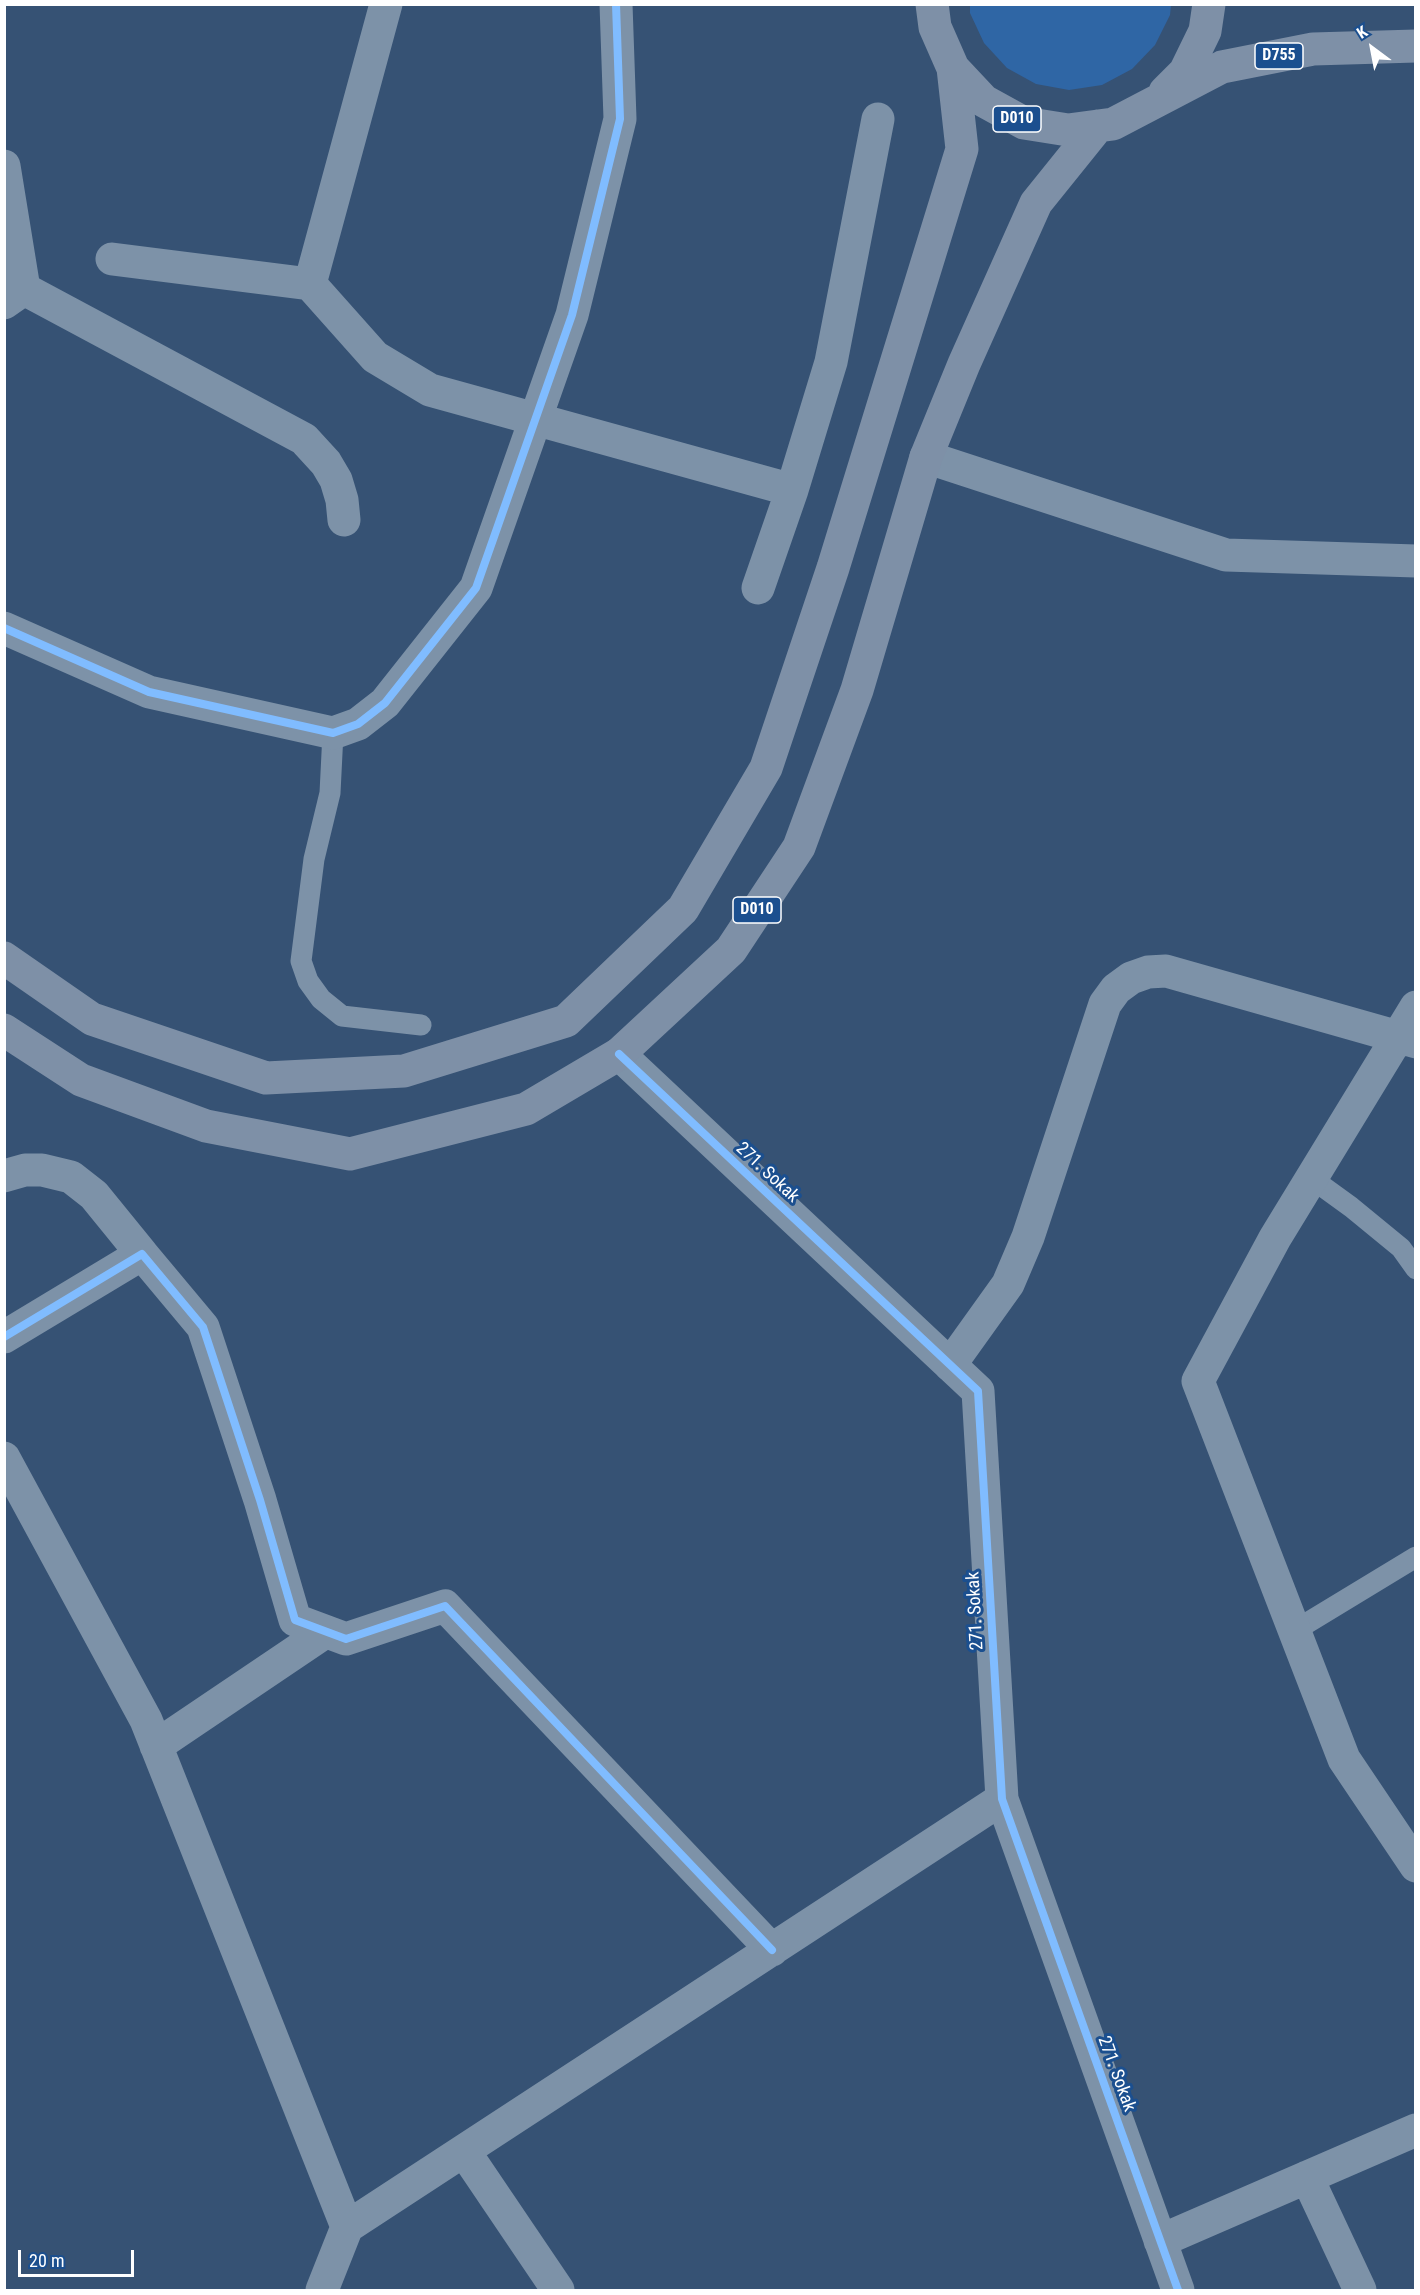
<!DOCTYPE html>
<style>
body{margin:0}
#map{position:relative;width:1420px;height:2295px;overflow:hidden;background:#365274;font-family:"Roboto Condensed",sans-serif}
canvas{display:block}
.frame{position:absolute;inset:0;border:6px solid #fff;pointer-events:none}
.north{position:absolute;left:1342px;top:18px;width:60px;height:60px;-webkit-text-stroke:4px #1b4f8f;paint-order:stroke;rotate:328deg;font-size:16px;font-weight:700;line-height:24px;text-align:center;color:#fff}
.north::after{content:'';display:block;margin:auto;width:21px;height:27px;background:#fff;clip-path:polygon(50% 0,100% 100%,50% 72%,0 100%)}
.scale{position:absolute;left:18px;top:2250px;width:116px;height:27px;box-sizing:border-box;border:3px solid #fff;border-top:0;padding-left:8px;font-size:18px;line-height:21px;white-space:nowrap;color:#fff;-webkit-text-stroke:4px #1b4f8f;paint-order:stroke}
</style>
<div id="map">
<canvas width="1420" height="2295"></canvas>
<div class="frame"></div>
<div class="north">K</div>
<div class="scale">20 m</div>
</div>
<script>
const ctx = document.querySelector('canvas').getContext('2d');
ctx.lineJoin = 'round';
function fillPath(path, color) {
  ctx.fillStyle = color;
  ctx.fill(path, 'evenodd');
}
function poly(rows) {
  const path = new Path2D();
  for (const r of rows) {
    path.moveTo(r[0], r[1]);
    for (let i = 2; i < r.length; i += 2) path.lineTo(r[i], r[i + 1]);
  }
  return path;
}
function trace(path, color, width, dash) {
  ctx.strokeStyle = color;
  ctx.lineWidth = width;
  ctx.lineCap = dash ? 'butt' : 'round';
  ctx.setLineDash(dash || []);
  ctx.stroke(path);
}
function drawText(font, color, halo, rows, align = 'center') {
  ctx.font = font + ' "Roboto Condensed",sans-serif';
  ctx.lineWidth = 6;
  ctx.setLineDash([]);
  ctx.textBaseline = 'middle';
  ctx.strokeStyle = halo;
  ctx.fillStyle = color;
  for (const [text, x, y, turn = 0] of rows) {
    ctx.save();
    ctx.translate(x, y);
    ctx.rotate((+turn || 0) * Math.PI / 180);
    ctx.textAlign = isNaN(turn) ? turn : align;
    if (halo) ctx.strokeText(text, 0, 0);
    ctx.fillText(text, 0, 0);
    ctx.restore();
  }
}
const green = poly([
 [970,5,970,4,1171,5,1170,15,1155,45,1132,69,1102,85,1069,90,1036,84,1007,68,984,43,970,13]
]);
const service = poly([
 [333,733,330,793,314,859,301,961,308,981,321,999,342,1016,421,1025],
 [1311,1178,1351,1207,1401,1248,1416,1269],
 [1294,1631,1416,1557]
]);
const minor = poly([
 [4,166,24,289,4,303],
 [112,259,310,284,375,357,430,390,792,490],
 [310,284,386,4],
 [24,289,304,439,326,463,336,480,342,500,344,520],
 [926,457,1226,555,1416,561],
 [758,588,792,490,831,362,878,119],
 [4,628,149,692,333,733,358,724,385,703,476,588,572,315,620,119,616,4],
 [1416,1007,1275,1238,1198,1381,1344,1759,1416,1866],
 [619,1054,978,1391,1002,1799,1178,2290],
 [4,1176,25,1170,42,1170,71,1177,94,1195,142,1254],
 [4,1337,142,1254,203,1327,260,1500,295,1620,346,1639,445,1606,772,1950],
 [950,1365,1008,1284,1028,1237,1105,1004,1116,989,1131,978,1148,972,1166,971,1416,1042],
 [4,1458,146,1720,347,2227,322,2290],
 [156,1746,325,1632],
 [464,2151,558,2290],
 [1307,2177,1360,2290],
 [347,2227,1002,1799],
 [1160,2241,1416,2130]
]);
const trunk = poly([
 [932,4,935,27,953,68,984,101,1024,123,1068,130,1113,124,1222,67,1313,49,1416,46],
 [1165,92,1185,72,1205,31,1209,4],
 [4,958,92,1019,266,1078,404,1071,566,1021,683,909,766,768,833,568,962,149,953,68],
 [4,1030,81,1080,206,1126,350,1154,526,1109,619,1054,731,950,799,847,857,690,926,457,964,364,1036,203,1098,126]
]);
const cycleway = poly([
 [4,628,149,692,333,733,358,724,385,703,476,588,572,315,620,119,616,4],
 [619,1054,978,1391,1002,1799,1178,2290],
 [4,1337,142,1254,203,1327,260,1500,295,1620,346,1639,445,1606,772,1950]
]);
const shields = [
 [1279,56,48],
 [1017,119,48],
 [757,910,48]
];
const shieldNames = [
 ["D755",1279,56],
 ["D010",1017,119],
 ["D010",757,910]
];
const streetNames = [
 ["271. Sokak",767,1173,43],
 ["271. Sokak",976,1611,-93],
 ["271. Sokak",1116,2074,70]
];
fillPath(green, '#2f66a5');
trace(service, '#7d92a8', 21);
trace(minor, '#7d92a8', 33);
trace(trunk, '#7e90a7', 33);
trace(cycleway, '#80bcff', 8);
for (const [x, y, w] of shields) {
  const box = new Path2D();
  box.roundRect(x - w / 2, y - 13, w, 26, 4.5);
  ctx.fillStyle = '#1b4f8f';
  ctx.fill(box);
  trace(box, '#fff', 1.5);
}
drawText('bold 16px', '#fff', null, shieldNames);
drawText('18px', '#fff', '#1b4f8f', streetNames);
</script>
